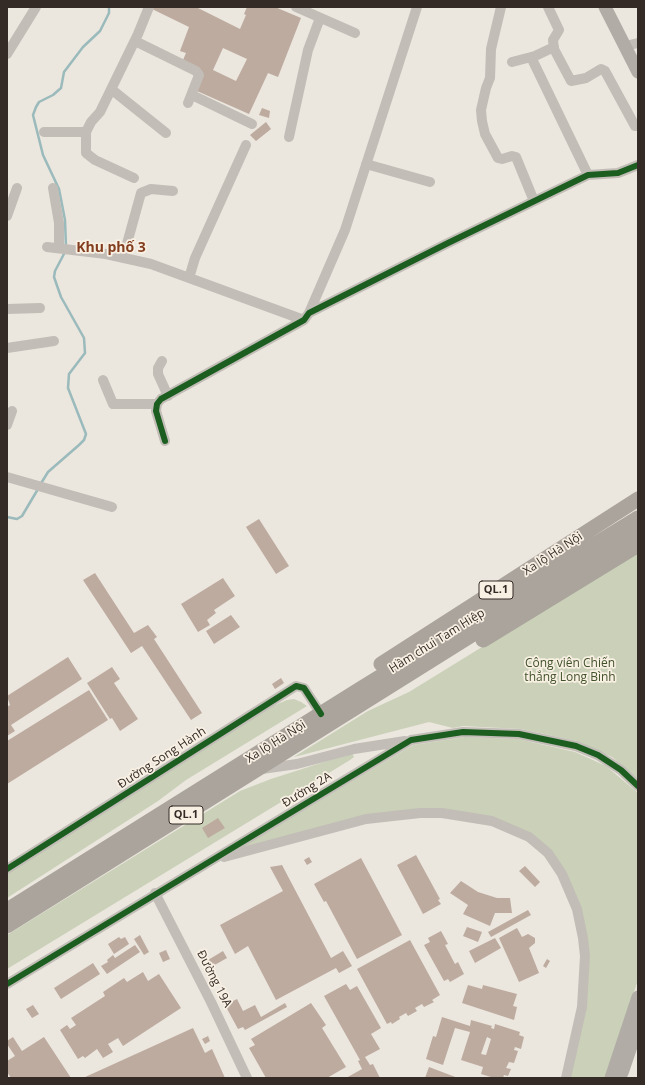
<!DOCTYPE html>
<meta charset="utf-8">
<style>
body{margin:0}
#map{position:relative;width:645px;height:1085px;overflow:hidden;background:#ebe6de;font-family:"Open Sans",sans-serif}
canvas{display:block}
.frame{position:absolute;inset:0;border:8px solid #342b26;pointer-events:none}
</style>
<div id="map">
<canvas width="645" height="1085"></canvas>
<div class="frame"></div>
</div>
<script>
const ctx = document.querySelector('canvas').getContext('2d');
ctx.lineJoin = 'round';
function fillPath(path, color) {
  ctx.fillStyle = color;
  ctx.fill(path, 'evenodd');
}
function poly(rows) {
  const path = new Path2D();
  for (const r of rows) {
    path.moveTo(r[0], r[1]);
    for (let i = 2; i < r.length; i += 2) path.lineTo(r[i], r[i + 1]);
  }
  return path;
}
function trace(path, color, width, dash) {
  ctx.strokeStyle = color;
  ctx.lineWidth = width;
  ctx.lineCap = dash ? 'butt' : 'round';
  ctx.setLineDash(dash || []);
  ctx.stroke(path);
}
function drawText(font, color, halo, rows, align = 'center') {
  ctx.font = font + ' "Open Sans",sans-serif';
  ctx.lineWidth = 3.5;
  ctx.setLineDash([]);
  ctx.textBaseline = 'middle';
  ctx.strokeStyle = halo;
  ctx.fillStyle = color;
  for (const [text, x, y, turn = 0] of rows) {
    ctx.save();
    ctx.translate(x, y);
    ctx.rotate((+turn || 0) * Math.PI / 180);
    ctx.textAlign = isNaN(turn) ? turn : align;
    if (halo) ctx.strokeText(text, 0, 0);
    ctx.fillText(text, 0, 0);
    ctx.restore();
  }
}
const green = poly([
 [638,551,638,779,612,757,577,741,521,729,463,726,453,728,429,722,294,757,368,711,409,692],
 [294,699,301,702,307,706,186,780,158,801,7,898,7,874,266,709,287,700],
 [465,737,518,739,575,752,606,766,638,793,638,980,605,1078,568,1078,585,1013,578,907,545,848,474,816,376,814,230,854,413,745],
 [352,753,354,757,350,760,7,969,7,935,240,791,271,779]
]);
const stream = poly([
 [66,247,65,220,59,189,43,155,33,115,36,107,39,102,53,95,61,88,64,72,83,47,100,31,109,13,109,7],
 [40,485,48,472,79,445,84,440,86,434,68,388,69,374,85,353,84,338,61,297,54,277,55,271,65,252],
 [7,517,17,519,22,516,38,489]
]);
const building = poly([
 [152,7,196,7,240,29,246,15,244,14,247,7,275,7,301,18,278,77,268,73,249,114,197,91,202,75,183,60,186,53,180,51,189,27,152,9],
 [223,48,247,59,236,81,213,70],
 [262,108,270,111,269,118,259,115],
 [266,122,271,129,256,141,250,135],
 [259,519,289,566,276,574,246,527],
 [95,573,134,633,148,625,157,637,154,639,202,713,191,720,142,646,131,653,83,580],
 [223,578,235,596,214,610,216,613,207,620,210,625,198,632,181,604],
 [231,615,240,627,214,644,206,631],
 [68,657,82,679,11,725,15,731,7,736,7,707,10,705,7,696],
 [112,667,120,679,114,683,138,719,120,731,112,718,110,719,87,683],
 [281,678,284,683,275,689,272,684],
 [89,690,108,720,7,784,7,741],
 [218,818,225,828,208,838,202,828],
 [416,855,440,899,438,900,441,904,423,914,397,865],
 [309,857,312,862,307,865,304,860],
 [361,858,402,935,357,959,326,901,324,902,314,884],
 [282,865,331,958,343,951,352,966,339,973,336,968,276,1000,248,946,235,954,220,925,283,891,270,867],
 [525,866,540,882,535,887,519,871],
 [461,881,478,892,497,898,510,898,512,913,495,913,490,926,463,914,468,905,450,893],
 [528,910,531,915,491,937,488,932],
 [467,927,482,932,478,942,463,936],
 [517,928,522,937,528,934,535,938,535,943,529,948,539,973,519,982,499,938],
 [441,931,448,944,445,945,455,964,458,962,464,974,450,982,448,979,444,981,424,945,430,942,428,938],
 [140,935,149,952,144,955,134,939],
 [119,937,121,939,125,937,129,944,114,954,108,944],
 [495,938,501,948,475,963,469,951],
 [410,940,440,995,432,1000,434,1002,424,1007,422,1004,415,1008,417,1011,408,1016,406,1013,399,1017,400,1019,392,1024,391,1022,387,1024,357,969],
 [135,945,140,952,107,974,101,966,108,962,107,960,113,955,115,958],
 [166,950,170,959,163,962,159,953],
 [223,951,227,958,211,967,208,960],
 [547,959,550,961,546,968,543,966],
 [93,963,100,974,61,999,54,988],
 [143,972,148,981,159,974,181,1008,123,1046,118,1038,108,1044,113,1052,103,1058,97,1049,85,1058,83,1056,78,1059,60,1030,67,1025,70,1029,76,1025,71,1018,105,996,103,992,124,978,127,982],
 [346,984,350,990,357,986,381,1028,371,1034,380,1049,365,1057,370,1065,373,1064,380,1078,346,1078,362,1069,358,1061,360,1060,324,996],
 [468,985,482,989,483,985,517,994,513,1006,517,1007,514,1020,462,1003],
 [237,999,243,1011,255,1005,261,1017,285,1003,287,1007,245,1030,243,1027,238,1029,225,1005],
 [311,1003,326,1025,322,1028,346,1067,327,1078,266,1078,249,1048,255,1045,251,1039],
 [33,1005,39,1014,32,1018,26,1009],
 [442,1017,470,1026,471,1020,492,1026,491,1028,494,1029,495,1024,520,1032,519,1035,524,1037,521,1049,515,1047,514,1050,518,1051,514,1063,509,1062,506,1068,511,1069,508,1076,504,1075,503,1078,494,1078,481,1074,483,1067,461,1060,470,1032,455,1028,443,1065,426,1059,433,1036,436,1037],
 [487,1037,491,1039,486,1055,481,1054],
 [193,1028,205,1053,212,1049,225,1078,83,1078],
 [208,1036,210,1041,205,1044,202,1039],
 [13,1037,22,1051,44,1037,71,1078,11,1078,7,1072,7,1061,15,1056,7,1044,7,1041],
 [429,1067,458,1078,425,1078]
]);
const minor = poly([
 [296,7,355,33],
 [501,7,491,49,490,78,486,88,481,110,482,121,485,134,498,158,502,159,512,156,516,157,534,201],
 [548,7,559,30,553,40,554,49,571,81,586,78,601,69,605,71,635,126],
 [135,41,196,71,199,75,188,103],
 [625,46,638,43],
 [7,54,36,7],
 [531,57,588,175],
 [512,62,535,56,554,47],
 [111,89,166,133],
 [192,95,252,124],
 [44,132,86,132],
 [289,137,308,50,320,18],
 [366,164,430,182],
 [134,178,95,160,86,153,86,132,91,122,100,112,138,34,149,7],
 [53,188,59,223,59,248],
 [7,216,17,188],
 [47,247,106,254,151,264,304,320],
 [123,258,141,193,151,189,173,191],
 [189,278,195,258,246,145],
 [7,309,40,308],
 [309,313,345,230,417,7],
 [7,348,54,341],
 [162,361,158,368,158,374,168,396],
 [103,380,113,404,157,404],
 [7,425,12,411],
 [165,441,156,411,157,404,161,399,304,320,309,313,448,243,588,175,618,173,638,165],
 [7,477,112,507],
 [262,769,297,764,354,749,405,741],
 [224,857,366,819,420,813,442,813,492,821,529,837,548,853,562,874,577,909,583,938,585,956,582,1007,566,1078],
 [7,869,296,686,304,688,321,714],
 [155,893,211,1002,247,1078],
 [7,984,411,740,463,732,519,734,576,746,598,755,621,770,638,786]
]);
const major = poly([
 [605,7,638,72],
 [622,1073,638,1026],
 [611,1078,638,997]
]);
const highway = poly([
 [483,640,638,545],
 [381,664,638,499],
 [7,910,360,689,638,518],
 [7,926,638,531]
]);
const cycleway = poly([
 [165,441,156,411,157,404,161,399,304,320,309,313,448,243,588,175,618,173,638,165],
 [7,869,296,686,304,688,321,714],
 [7,984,411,740,463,732,519,734,576,746,598,755,621,770,638,786]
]);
const shields = [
 [496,590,34],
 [186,815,34]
];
const shieldNames = [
 ["QL.1",496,590],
 ["QL.1",186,815]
];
const streetNames = [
 ["Xa lộ Hà Nội",553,554,-33],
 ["Hầm chui Tam Hiệp",437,641,-32],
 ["Xa lộ Hà Nội",276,742,-32],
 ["Đường Song Hành",162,758,-33],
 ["Đường 2A",307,790,-32],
 ["Đường 19A",214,979,63]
];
const parkNames = [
 ["Công viên Chiến",570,664],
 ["thắng Long Bình",570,678]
];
const quarterNames = [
 ["Khu phố 3",111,248]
];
fillPath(green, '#cad1b8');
trace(stream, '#9ababc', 2.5);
fillPath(building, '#beab9f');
trace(minor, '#c3bdb7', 10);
trace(major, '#b2aca6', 13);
trace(highway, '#aaa49d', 15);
trace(cycleway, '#1b5e20', 6);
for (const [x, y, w] of shields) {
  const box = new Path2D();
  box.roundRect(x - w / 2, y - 9, w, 18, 3);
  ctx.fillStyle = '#f9f0e4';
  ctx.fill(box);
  trace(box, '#342b26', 1);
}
drawText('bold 11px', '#342b26', null, shieldNames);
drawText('12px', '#342b26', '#f9f0e4', streetNames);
drawText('12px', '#40522a', '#f9f0e4', parkNames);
drawText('bold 14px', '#823e1f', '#f9f0e4', quarterNames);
</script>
